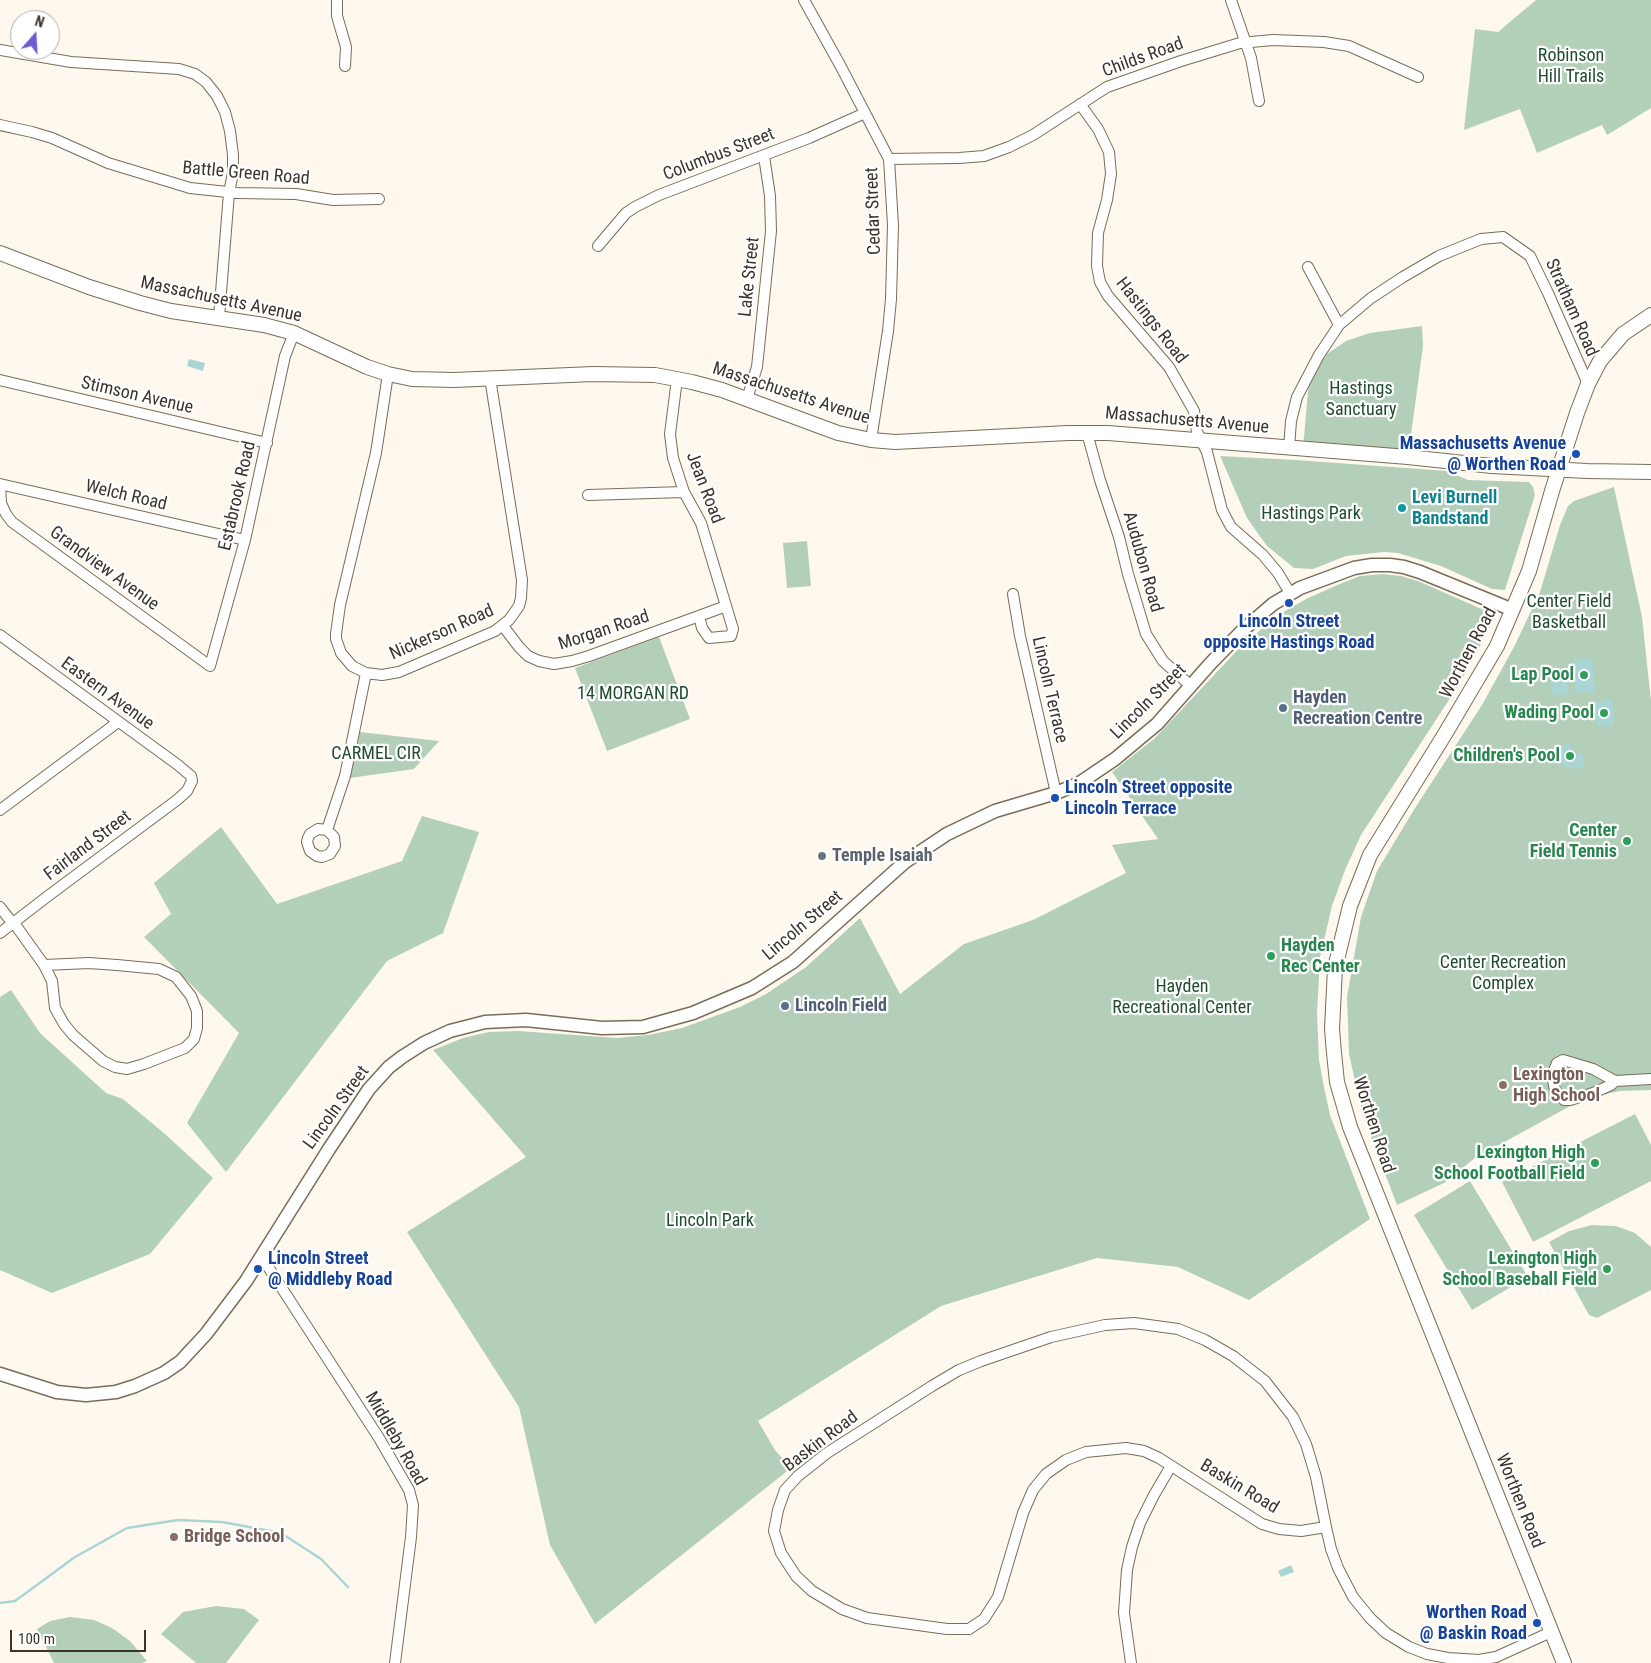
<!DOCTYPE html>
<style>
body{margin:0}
#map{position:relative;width:1651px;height:1663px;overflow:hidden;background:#fff8ef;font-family:"Roboto Condensed",sans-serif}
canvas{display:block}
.north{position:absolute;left:10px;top:10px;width:50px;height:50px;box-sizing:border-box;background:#fff;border:1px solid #b1aeaa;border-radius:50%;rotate:19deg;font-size:14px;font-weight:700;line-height:20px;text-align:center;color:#3b342b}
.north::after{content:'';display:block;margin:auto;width:18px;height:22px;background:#6a5cd5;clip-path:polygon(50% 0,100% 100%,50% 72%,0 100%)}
.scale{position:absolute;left:10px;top:1630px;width:136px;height:22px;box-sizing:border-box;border:2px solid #3b342b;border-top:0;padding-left:6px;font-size:15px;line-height:18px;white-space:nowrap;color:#3b342b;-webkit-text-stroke:4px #fff;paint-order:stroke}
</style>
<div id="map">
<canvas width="1651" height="1663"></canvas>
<div class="north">N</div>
<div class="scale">100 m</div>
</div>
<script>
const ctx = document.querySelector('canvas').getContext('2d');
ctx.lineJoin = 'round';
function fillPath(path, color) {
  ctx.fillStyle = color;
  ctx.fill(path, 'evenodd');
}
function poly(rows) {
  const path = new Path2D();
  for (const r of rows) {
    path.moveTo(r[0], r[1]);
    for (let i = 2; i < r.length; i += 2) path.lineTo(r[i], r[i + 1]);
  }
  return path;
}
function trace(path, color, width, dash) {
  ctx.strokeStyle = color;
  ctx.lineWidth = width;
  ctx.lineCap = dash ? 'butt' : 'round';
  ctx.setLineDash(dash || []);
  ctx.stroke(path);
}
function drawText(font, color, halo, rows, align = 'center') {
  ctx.font = font + ' "Roboto Condensed",sans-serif';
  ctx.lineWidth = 4.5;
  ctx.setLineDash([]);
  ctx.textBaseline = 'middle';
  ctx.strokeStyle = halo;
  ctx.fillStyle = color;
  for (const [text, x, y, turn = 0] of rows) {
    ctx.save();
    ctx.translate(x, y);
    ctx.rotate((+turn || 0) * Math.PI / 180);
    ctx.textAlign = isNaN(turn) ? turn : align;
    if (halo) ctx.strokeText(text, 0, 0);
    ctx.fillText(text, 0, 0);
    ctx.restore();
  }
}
const green = poly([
 [1422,326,1423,346,1408,457,1303,449,1308,391,1311,377,1327,354,1346,341,1370,333],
 [1220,456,1296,460,1447,471,1468,480,1529,482,1533,487,1535,495,1505,590,1492,589,1441,566,1398,553,1384,552,1346,556,1313,569,1294,568,1267,546,1247,518],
 [1614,487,1642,617,1651,701,1651,1090,1620,1091,1596,1096,1574,1104,1475,1158,1444,1183,1397,1205,1363,1116,1349,1054,1347,997,1361,917,1377,871,1415,808,1482,705,1515,645,1540,592,1560,525,1568,506,1574,501],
 [807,541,811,586,787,588,783,543],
 [1383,574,1401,576,1418,581,1493,614,1495,617,1476,654,1456,689,1361,835,1345,870,1332,906,1320,957,1317,1014,1319,1060,1324,1087,1330,1115,1370,1219,1249,1300,1178,1267,1097,1258,941,1306,758,1421,775,1450,791,1468,595,1624,550,1545,519,1407,407,1232,526,1157,433,1050,463,1038,489,1032,518,1031,617,1038,648,1035,682,1028,740,1007,766,994,806,967,860,918,900,994,964,944,1033,920,1126,873,1112,845,1158,839,1112,772,1154,739,1245,642,1285,611,1308,598,1342,583,1360,576],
 [659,637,690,719,607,751,575,668],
 [360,732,439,741,414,769,350,778],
 [1635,1114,1651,1145,1651,1181,1533,1242,1502,1182],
 [1470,1181,1528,1277,1472,1310,1414,1215],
 [1592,1225,1616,1226,1635,1233,1651,1247,1651,1290,1597,1318,1589,1315,1549,1242,1569,1231],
 [216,1606,244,1609,259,1620,226,1663,196,1663,161,1634,183,1612],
 [70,1617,94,1620,112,1628,130,1641,147,1661,142,1663,54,1663,37,1629,50,1621]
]);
const forest = poly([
 [1536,0,1651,0,1651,108,1607,135,1602,125,1537,153,1520,109,1464,130,1475,29,1498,32],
 [422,816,479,832,443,933,387,961,226,1172,187,1123,239,1033,144,937,171,914,154,883,221,827,277,904,402,861],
 [11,990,40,1033,106,1093,123,1099,165,1134,213,1178,150,1254,52,1293,0,1270,0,997]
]);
const water = poly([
 [189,359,205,363,203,371,187,366],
 [1592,658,1595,692,1576,693,1573,659],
 [1567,677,1569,694,1552,695,1550,679],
 [1612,700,1614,725,1597,726,1594,702],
 [1566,744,1571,744,1572,755,1582,754,1584,767,1569,768,1565,767,1559,761,1558,753,1560,749],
 [1291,1565,1294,1572,1281,1577,1278,1571]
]);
const stream = poly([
 [0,1603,15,1601,75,1557,127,1528,178,1520,222,1522,281,1533,321,1559,348,1587]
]);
const minor = poly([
 [337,0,337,16,346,47,345,66],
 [804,0,840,65,889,159,893,225,891,299,888,331,871,440],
 [1231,0,1251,58,1259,101],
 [0,50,71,62,179,69,195,74,206,82,217,96,225,112,230,131,233,155,233,173,229,193,219,317],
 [1080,104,1098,129,1109,152,1111,174,1107,200,1098,233,1097,266,1100,282,1108,296,1169,367,1194,411,1197,432,1207,452,1222,510,1231,527,1263,555,1278,573,1290,593],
 [0,125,32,132,52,138,108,163,190,188,237,193,296,194,333,200,379,199],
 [889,159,959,158,984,156,1009,147,1033,135,1107,87,1181,61,1240,43,1273,40,1324,42,1349,46,1418,77],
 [598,246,626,213,635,207,659,195,809,138,865,113],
 [1308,267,1339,325],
 [388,374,376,453,340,605,336,634,336,639,341,653,352,666,366,673,382,675,399,672,495,631,509,620,519,606,521,598,522,580,490,378],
 [677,379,670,434,673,458,684,492,701,523,733,629,731,636,709,638,702,628,699,616,726,606],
 [0,380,267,443],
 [747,399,757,367,771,231,770,196,764,156],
 [1087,433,1100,480,1119,537,1128,574,1146,634,1163,661,1191,686],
 [1289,448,1291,421,1297,397,1319,355,1339,325,1371,298,1403,277,1439,256,1481,239,1503,237,1530,256,1548,293,1588,384],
 [0,484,1,503,6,514,12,522,210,666,245,540,285,356,294,333],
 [0,484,245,540],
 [588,495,684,492],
 [1013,594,1020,636,1056,793],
 [503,626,519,647,528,656,539,661,554,664,572,661,589,656,699,616],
 [0,635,178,765,191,776,192,781,187,791,177,800,48,896,0,933],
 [0,810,118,722],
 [327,830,334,837,335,846,330,854,322,857,317,856,310,851,307,842,308,838,310,834,318,829,327,830,345,776,366,673],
 [0,907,13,924],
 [14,923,44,965,52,981,55,1008,64,1024,73,1035,103,1061,115,1067,127,1069,144,1064,185,1048,194,1039,197,1028,197,1011,191,996,176,977,159,969,117,965,89,963,44,965],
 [1615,1081,1611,1085,1593,1093,1570,1100,1564,1100,1555,1090,1552,1076,1557,1063,1563,1060,1593,1069,1615,1081,1651,1079],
 [261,1256,379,1438,409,1490,413,1505,411,1537,395,1663],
 [1326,1527,1316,1477,1306,1444,1293,1417,1265,1381,1233,1356,1205,1340,1178,1329,1134,1323,1105,1325,1051,1337,981,1361,959,1370,932,1386,827,1453,798,1476,785,1490,778,1510,774,1531,781,1553,796,1576,812,1591,842,1609,867,1618,947,1629,969,1629,984,1619,998,1597,1023,1513,1033,1490,1046,1474,1066,1460,1086,1452,1126,1448,1144,1451,1159,1458,1262,1524,1279,1529,1301,1531,1326,1527,1331,1549,1338,1568,1353,1597,1370,1618,1386,1633,1409,1647,1427,1654,1448,1658,1479,1660,1496,1657,1551,1632],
 [1131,1663,1124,1613,1127,1570,1132,1547,1140,1523,1154,1495,1171,1466]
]);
const tertiary = poly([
 [0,1374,57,1392,86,1395,116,1392,135,1386,164,1373,180,1362,206,1334,246,1281,329,1149,369,1089,389,1067,402,1057,424,1043,450,1031,485,1022,526,1020,602,1028,643,1027,693,1013,752,988,793,962,905,862,947,834,995,811,1056,793,1078,784,1115,759,1157,724,1210,664,1244,629,1273,604,1300,588,1354,568,1372,565,1390,565,1404,567,1420,572,1513,610]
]);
const secondary = poly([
 [0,253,89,287,140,303,171,311,264,325,294,333,367,367,388,374,412,379,454,380,593,374,655,375,692,382,722,390,838,433,871,440,895,442,1068,433,1108,433,1408,457,1492,466,1587,471,1651,472],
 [1564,1663,1350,1127,1337,1082,1334,1053,1332,1029,1335,968,1350,906,1370,855,1445,734,1497,646,1529,571,1552,491,1577,413,1588,384,1600,361,1623,334,1651,315]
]);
const markers = [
 [1576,454,5,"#1a4fb4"],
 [1402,508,5,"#0f9aa8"],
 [1289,603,5,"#1a4fb4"],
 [1584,675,5,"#2e9e5b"],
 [1283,708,5,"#5c6f8a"],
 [1604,713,5,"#2e9e5b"],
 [1570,756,5,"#2e9e5b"],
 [1055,798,5,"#1a4fb4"],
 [1627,841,5,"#2e9e5b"],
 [822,856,5,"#6b7280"],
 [1271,956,5,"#2e9e5b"],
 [785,1006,5,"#5c6f8a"],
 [1503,1085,5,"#8d6e63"],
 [1595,1163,5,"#2e9e5b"],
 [258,1269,5,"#1a4fb4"],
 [1607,1269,5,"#2e9e5b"],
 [174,1537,5,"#8d6e63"],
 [1537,1623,5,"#1a4fb4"]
];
const parkNames = [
 ["Robinson",1571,56],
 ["Hill Trails",1571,77],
 ["Hastings",1361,389],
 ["Sanctuary",1361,410],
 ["Hastings Park",1311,514],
 ["Center Field",1569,602],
 ["Basketball",1569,623],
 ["14 MORGAN RD",633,694],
 ["CARMEL CIR",376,754],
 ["Center Recreation",1503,963],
 ["Complex",1503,984],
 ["Hayden",1182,987],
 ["Recreational Center",1182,1008],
 ["Lincoln Park",710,1221]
];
const streetNames = [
 ["Childs Road",1143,58,-20],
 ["Columbus Street",719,155,-21],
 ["Battle Green Road",246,174,5],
 ["Cedar Street",874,211,-92],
 ["Lake Street",750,277,-84],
 ["Massachusetts Avenue",221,300,12],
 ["Stratham Road",1571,308,66],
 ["Hastings Road",1151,321,52],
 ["Massachusetts Avenue",791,394,18],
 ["Stimson Avenue",137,396,13],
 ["Massachusetts Avenue",1187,421,5],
 ["Jean Road",704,488,69],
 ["Welch Road",126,496,13],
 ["Estabrook Road",238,496,-77],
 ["Audubon Road",1142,562,74],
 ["Grandview Avenue",104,569,36],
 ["Morgan Road",604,631,-18],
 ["Nickerson Road",442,633,-24],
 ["Worthen Road",1469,653,-62],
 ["Lincoln Terrace",1049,690,77],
 ["Eastern Avenue",107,694,36],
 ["Lincoln Street",1149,702,-45],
 ["Fairland Street",88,846,-37],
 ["Lincoln Street",803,926,-40],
 ["Lincoln Street",337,1108,-54],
 ["Worthen Road",1373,1125,72],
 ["Middleby Road",395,1439,60],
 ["Baskin Road",821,1442,-37],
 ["Baskin Road",1239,1487,31],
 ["Worthen Road",1519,1501,68]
];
const transitNames = [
 ["Massachusetts Avenue",1566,444],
 ["@ Worthen Road",1566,465],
 ["Lincoln Street",1289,622,"center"],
 ["opposite Hastings Road",1289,643,"center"],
 ["Lincoln Street opposite",1065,788,"left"],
 ["Lincoln Terrace",1065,809,"left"],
 ["Lincoln Street",268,1259,"left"],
 ["@ Middleby Road",268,1280,"left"],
 ["Worthen Road",1527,1613],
 ["@ Baskin Road",1527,1634]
];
const cultureNames = [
 ["Levi Burnell",1412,498],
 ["Bandstand",1412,519]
];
const leisureNames = [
 ["Lap Pool",1574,675],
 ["Wading Pool",1594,713],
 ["Children's Pool",1560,756],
 ["Center",1617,831],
 ["Field Tennis",1617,852],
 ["Hayden",1281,946,"left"],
 ["Rec Center",1281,967,"left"],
 ["Lexington High",1585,1153],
 ["School Football Field",1585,1174],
 ["Lexington High",1597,1259],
 ["School Baseball Field",1597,1280]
];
const serviceNames = [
 ["Hayden",1293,698],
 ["Recreation Centre",1293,719],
 ["Lincoln Field",795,1006]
];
const worshipNames = [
 ["Temple Isaiah",832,856]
];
const educationNames = [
 ["Lexington",1513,1075],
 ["High School",1513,1096],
 ["Bridge School",184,1537]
];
fillPath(green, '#b3cfb9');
fillPath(forest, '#b3d0b9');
fillPath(water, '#aad5d4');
trace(stream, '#aad5d4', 2.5);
trace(minor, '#7a6d57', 12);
trace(tertiary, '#7a6d57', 15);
trace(secondary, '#7a6d57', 16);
trace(minor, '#fff', 10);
trace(tertiary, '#fff', 12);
trace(secondary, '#fff', 14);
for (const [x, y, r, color] of markers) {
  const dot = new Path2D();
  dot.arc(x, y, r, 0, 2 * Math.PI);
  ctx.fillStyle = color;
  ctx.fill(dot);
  trace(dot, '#fff', 2);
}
drawText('18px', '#1f4d2d', '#fff', parkNames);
drawText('18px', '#3b342b', '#fff', streetNames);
drawText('bold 18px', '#164399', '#fff', transitNames, 'right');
drawText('bold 18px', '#0d838f', '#fff', cultureNames, 'left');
drawText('bold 18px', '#27864d', '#fff', leisureNames, 'right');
drawText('bold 18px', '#4e5e75', '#fff', serviceNames, 'left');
drawText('bold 18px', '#5b616d', '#fff', worshipNames, 'left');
drawText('bold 18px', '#785e54', '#fff', educationNames, 'left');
</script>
